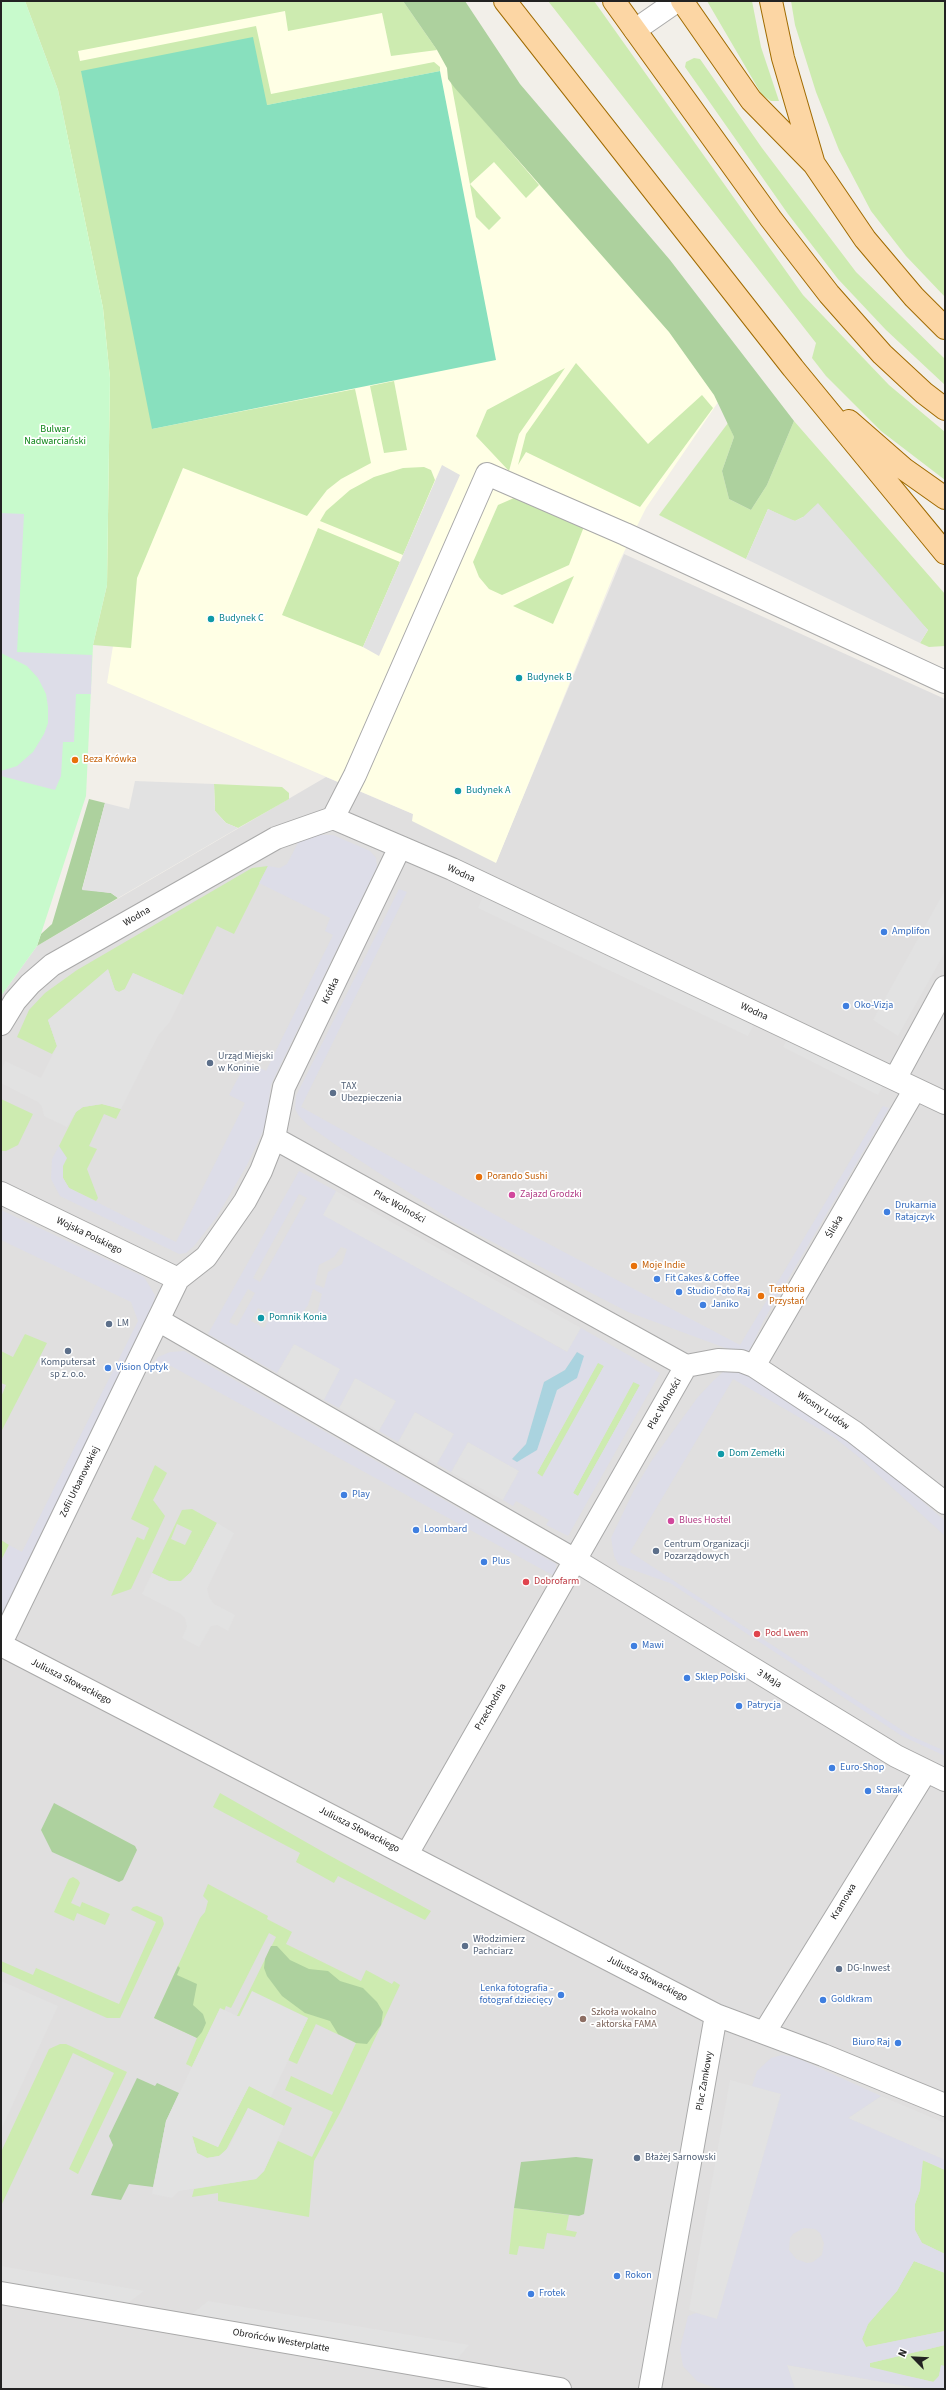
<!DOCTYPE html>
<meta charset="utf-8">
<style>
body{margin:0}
#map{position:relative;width:946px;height:2390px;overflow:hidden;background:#f2efe9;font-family:"Source Sans 3",sans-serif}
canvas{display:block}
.frame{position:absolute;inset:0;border:2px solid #222;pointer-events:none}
.north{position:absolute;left:894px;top:2338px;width:40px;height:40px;-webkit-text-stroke:3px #fff;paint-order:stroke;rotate:294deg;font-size:11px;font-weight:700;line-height:16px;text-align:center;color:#222}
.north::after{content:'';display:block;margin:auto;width:14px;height:18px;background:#222;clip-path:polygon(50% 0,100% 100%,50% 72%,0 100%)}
</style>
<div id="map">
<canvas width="946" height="2390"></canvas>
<div class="frame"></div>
<div class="north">N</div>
</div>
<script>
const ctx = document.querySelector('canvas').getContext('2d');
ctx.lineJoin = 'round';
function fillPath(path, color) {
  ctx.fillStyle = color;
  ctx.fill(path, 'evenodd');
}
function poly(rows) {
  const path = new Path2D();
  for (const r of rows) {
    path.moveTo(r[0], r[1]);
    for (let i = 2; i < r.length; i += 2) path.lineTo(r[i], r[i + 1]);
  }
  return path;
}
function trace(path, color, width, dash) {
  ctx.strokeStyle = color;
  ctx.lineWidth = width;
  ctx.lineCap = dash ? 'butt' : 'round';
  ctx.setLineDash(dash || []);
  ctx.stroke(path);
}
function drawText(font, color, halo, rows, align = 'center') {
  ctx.font = font + ' "Source Sans 3",sans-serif';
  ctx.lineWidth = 3.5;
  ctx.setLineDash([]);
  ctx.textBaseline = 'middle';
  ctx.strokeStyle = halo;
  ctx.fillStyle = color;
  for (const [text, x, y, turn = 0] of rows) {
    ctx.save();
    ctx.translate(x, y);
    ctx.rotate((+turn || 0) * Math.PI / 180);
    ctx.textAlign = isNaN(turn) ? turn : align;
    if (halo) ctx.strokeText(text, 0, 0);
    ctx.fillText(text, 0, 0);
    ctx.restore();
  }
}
const residential = poly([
 [624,554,945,699,945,2389,1,2389,1,996,37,946,326,777,413,814,496,862]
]);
const education = poly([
 [397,1,729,386,646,508,618,564,496,863,412,821,413,814,107,683,113,646,55,17]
]);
const grass = poly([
 [25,1,403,1,437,50,391,56,382,13,288,31,285,11,78,51,80,61,256,26,271,94,434,62,440,67,440,71,267,105,152,429,355,389,371,463,341,479,327,490,307,516,183,468,137,578,131,648,93,645,107,585,110,378,103,308,58,90],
 [548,1,594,1,803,295,889,385,945,432,945,480,881,431,826,376,812,358,816,343],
 [707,1,752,1,761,47,779,101,771,101,762,95],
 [791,1,945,1,945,297,906,256,871,211,839,150,816,92,795,25],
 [694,58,700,59,762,148,856,272,945,359,945,385,886,330,838,279,788,214,685,67,686,62],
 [451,82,539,185,526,198,494,162,470,184,501,218,489,230,476,217],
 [576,363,648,444,702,395,713,408,640,507,526,452,518,465,526,434],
 [565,368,519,434,509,471,476,436,487,410],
 [394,381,407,450,384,453,370,386],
 [794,421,945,594,945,646,929,647,920,643,928,630,803,517,795,521,788,519,768,509,746,559,659,515,728,423,734,437,722,471,729,499,751,510,767,485],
 [424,467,431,470,435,480,403,555,320,521,326,511,350,490,374,477,403,468],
 [514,498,528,499,585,524,569,565,502,595,489,589,479,577,473,562,498,505],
 [318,528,400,562,363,647,282,615],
 [574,576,553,624,513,606],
 [214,784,282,787,289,793,289,799,238,828,226,823,215,811],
 [268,866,234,934,217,926,183,995,133,973,125,989,119,992,115,990,108,970,48,1020,57,1046,52,1054,17,1037,29,1010,45,993,77,970,252,868],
 [1,1099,33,1114,18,1145,6,1151,1,1151],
 [102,1104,121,1109,116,1119,104,1114,89,1146,97,1149,87,1169,98,1198,96,1201,69,1188,63,1178,59,1146,76,1112,83,1107],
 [25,1334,47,1343,1,1432,1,1397,6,1385,1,1383,1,1351,13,1357],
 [598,1362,604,1366,543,1477,537,1473],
 [634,1381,640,1385,578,1496,573,1493],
 [155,1465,167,1473,153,1500,165,1516,131,1589,111,1596,137,1537,144,1540,149,1528,131,1519],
 [192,1509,217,1523,191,1572,181,1581,169,1581,152,1573,182,1510],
 [177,1524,192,1531,185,1545,171,1539],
 [1,1540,9,1545,1,1561],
 [220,1793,325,1853,431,1911,425,1920,338,1876,334,1883,296,1862,300,1853,213,1807],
 [73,1877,78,1880,80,1883,71,1903,80,1907,82,1902,110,1914,105,1925,77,1913,74,1921,54,1912,69,1879],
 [208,1884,268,1916,267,1919,292,1932,286,1944,361,1981,366,1970,392,1984,394,1981,400,1985,342,2109,314,2161,309,2217,218,2201,218,2193,192,2197,194,2189,256,2179,264,2171,278,2141,312,2157,333,2112,285,2090,291,2076,332,2095,356,2043,316,2024,297,2064,288,2060,308,2018,237,2016,276,1937,269,1933,231,2008,226,2006,224,2011,220,2009,192,2067,186,2064,197,2038,154,2018,200,1918,205,1912,208,1901,203,1896],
 [137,1906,162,1917,164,1924,120,2018,107,2018,1,1971,1,1961,33,1975,36,1968,119,2004,156,1922,131,1910,133,1907],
 [60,2044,66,2044,127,2072,78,2174,69,2169,114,2073,73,2053,1,2206,1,2152,49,2049],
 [249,2086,292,2108,284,2126,248,2108,225,2152,219,2156,207,2158,197,2153,192,2135,218,2147],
 [922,2160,945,2170,945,2254,922,2243,915,2230,915,2204,920,2190],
 [514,2208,569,2215,566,2230,577,2232,575,2237,547,2233,544,2249,519,2246,517,2255,509,2254],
 [914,2261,945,2273,945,2331,866,2347,862,2339,868,2324,897,2291],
 [945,2345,945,2366,941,2366,939,2376,934,2382,870,2368,870,2363]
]);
const forest = poly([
 [403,1,465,1,520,84,670,260,794,421,767,485,751,510,729,499,722,471,734,437,714,395,669,332,454,87,448,79,447,68,437,50],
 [89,799,105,803,82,889,111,893,118,898,37,946,41,934,52,924],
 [54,1803,135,1846,137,1850,123,1880,119,1882,52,1852,41,1830],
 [271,1946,277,1946,290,1960,309,1969,328,1971,340,1981,363,1988,377,2002,383,2012,381,2025,367,2044,356,2043,338,2034,330,2021,305,2013,282,1996,267,1976,264,1968,265,1959],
 [178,1966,180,1968,177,1975,197,1984,193,2005,203,2014,206,2023,202,2032,197,2038,154,2018],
 [137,2078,155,2086,157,2083,179,2093,166,2121,153,2187,129,2184,121,2200,91,2195,113,2145,109,2136],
 [576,2157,593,2159,584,2214,579,2216,514,2208,521,2162]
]);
const park = poly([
 [1,1,25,1,58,90,103,308,110,378,107,585,93,645,86,796,37,946,1,996]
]);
const pitch = poly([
 [253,37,267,105,440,71,496,360,152,429,81,71]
]);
const parking = poly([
 [442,465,460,475,379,656,363,647],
 [818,503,928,630,920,643,746,559,768,509,795,521,803,517],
 [135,781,214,784,215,811,226,823,238,828,118,898,111,893,82,890,105,803,129,809],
 [945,890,945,952,898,1036,873,1020],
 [484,893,756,1021,748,1036,478,908],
 [108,969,115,990,119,992,125,989,133,973,183,995,169,1023,158,1036,121,1109,102,1104,83,1107,76,1112,67,1127,44,1116,42,1107,38,1102,1,1083,1,1071,5,1061,41,1078,57,1046,48,1020],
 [789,1035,884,1083,878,1095,783,1047],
 [336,1191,581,1328,568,1352,322,1215],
 [294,1344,341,1369,324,1400,277,1373],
 [355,1378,396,1401,379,1431,339,1408],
 [414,1412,454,1434,437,1464,398,1442],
 [468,1442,519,1471,503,1500,451,1472],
 [217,1523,234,1533,207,1589,209,1597,214,1604,235,1615,228,1631,217,1625,211,1626,199,1647,182,1638,187,1627,185,1618,179,1613,142,1594,152,1573,169,1581,181,1581,191,1572],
 [1,1981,58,2006,1,2130],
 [252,1991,308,2018,271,2097,249,2086,218,2147,192,2136,197,2153,207,2158,219,2156,229,2147,248,2108,284,2126,264,2171,256,2179,179,2191,172,2198,152,2194,166,2121,220,2008,239,2017],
 [730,2080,781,2094,717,2320,689,2310],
 [881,2096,945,2123,945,2160,848,2118],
 [1,2266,144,2291,124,2306,1,2287],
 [208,2301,469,2345,455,2362,187,2318],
 [787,2365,922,2389,795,2389]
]);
const plaza = poly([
 [1,513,24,514,17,652,92,655,91,694,76,694,74,742,63,742,61,776,55,790,1,776,1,771,17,766,33,752,44,734,48,723,48,707,46,694,38,678,27,666,1,653],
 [307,835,333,835,370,851,376,858,377,867,276,1074,271,1085,265,1127,247,1165,216,1218,194,1246,186,1253,179,1254,60,1196,51,1179,52,1159,59,1146,67,1158,63,1166,63,1178,69,1188,176,1242,245,1103,229,1095,247,1061,266,1071,333,935,325,931,330,918,259,883,268,866,280,868,287,864,300,839],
 [399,889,407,892,301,1107,528,1233,740,1345,883,1106,889,1108,764,1320,747,1356,628,1312,454,1222,333,1143,308,1125,299,1116,295,1109,296,1096],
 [299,1171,336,1191,323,1215,567,1352,581,1328,660,1373,568,1536,546,1525,549,1520,516,1501,513,1506,503,1500,519,1471,468,1442,451,1472,437,1464,454,1434,415,1412,398,1442,379,1431,396,1401,355,1378,339,1408,324,1400,340,1369,294,1344,277,1373,208,1334],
 [299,1194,307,1198,260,1282,253,1278],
 [341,1247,347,1249,342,1264,328,1272,324,1288,315,1284,319,1265,334,1257],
 [248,1289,255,1293,237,1326,229,1322],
 [313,1289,322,1294,317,1313,304,1320,301,1315,308,1305],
 [258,1308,272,1315,264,1328,251,1321],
 [577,1352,577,1378,557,1390,537,1450,512,1459,526,1444,544,1382,565,1370],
 [598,1363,604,1366,542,1477,537,1473],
 [633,1382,640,1385,578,1496,573,1493],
 [1,1210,144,1277,155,1295,153,1306,3,1617,1,1618,1,1561,9,1545,22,1552,138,1321,131,1302,1,1240],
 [184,1351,556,1564,556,1577,171,1366,149,1370,158,1357,170,1352],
 [741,1369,843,1432,945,1521,945,1536,860,1458,835,1438,733,1379,630,1552,911,1736,945,1751,945,1756,902,1736,670,1583,619,1565,614,1556,611,1538,634,1490,652,1460,698,1397,713,1381,723,1372],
 [782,2055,795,2057,881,2096,848,2118,945,2160,945,2170,923,2160,920,2190,915,2204,914,2217,915,2230,922,2243,945,2254,945,2273,914,2261,897,2291,868,2324,862,2339,866,2347,945,2331,945,2345,870,2363,870,2367,933,2382,939,2376,941,2365,945,2366,945,2389,922,2389,787,2365,795,2389,719,2389,698,2382,683,2366,680,2349,688,2316,696,2313,717,2319,781,2094,752,2086,757,2071,771,2058],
 [804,2228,815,2229,820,2233,824,2243,822,2255,813,2262,807,2263,796,2259,789,2250,790,2238,793,2234]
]);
const water = poly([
 [577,1352,584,1356,577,1378,557,1390,537,1450,517,1462,512,1459,526,1444,544,1382,565,1370]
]);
const minor = poly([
 [635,30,677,1],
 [333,818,355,775,487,474,625,534,945,682],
 [1,1024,15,1001,30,984,52,965,276,838,333,818,452,869,945,1103],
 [895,1079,945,987],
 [274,1138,686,1366],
 [1,1193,178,1279],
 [158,1320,575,1560,896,1756,945,1780],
 [686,1366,718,1360,741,1361,754,1366,854,1432,945,1503],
 [754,1366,915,1089],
 [1,1643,178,1279,206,1257,245,1201,261,1171,274,1138,284,1087,400,847],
 [1,1645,716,2015,823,2055,945,2105],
 [407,1854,686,1366],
 [764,2033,926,1771],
 [1,2293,560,2389],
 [650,2389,716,2015]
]);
const major = poly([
 [505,1,793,368,945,553],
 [614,1,771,219,829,294,882,354,924,393,945,409],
 [682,1,751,100,814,164,865,239,914,297,945,328],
 [771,1,783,58,813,161],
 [849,421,904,469,945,498]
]);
const markers = [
 [211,619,4,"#0f9aa8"],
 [519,678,4,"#0f9aa8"],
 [75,760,4,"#e8710a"],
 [458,791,4,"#0f9aa8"],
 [884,932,4,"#3f7fe0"],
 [846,1006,4,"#3f7fe0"],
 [210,1063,4,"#5c6f8a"],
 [333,1093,4,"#5c6f8a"],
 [479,1177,4,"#e8710a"],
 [512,1195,4,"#d1479c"],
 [887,1212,4,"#3f7fe0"],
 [634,1266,4,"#e8710a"],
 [657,1279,4,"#3f7fe0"],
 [679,1292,4,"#3f7fe0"],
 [761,1296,4,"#e8710a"],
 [703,1305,4,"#3f7fe0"],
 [261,1318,4,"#0f9aa8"],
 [109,1324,4,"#5c6f8a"],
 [68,1351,4,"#5c6f8a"],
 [108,1368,4,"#3f7fe0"],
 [721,1454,4,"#0f9aa8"],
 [344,1495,4,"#3f7fe0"],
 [671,1521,4,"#d1479c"],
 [416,1530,4,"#3f7fe0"],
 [656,1551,4,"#5c6f8a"],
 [484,1562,4,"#3f7fe0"],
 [526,1582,4,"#e0444e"],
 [757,1634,4,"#e0444e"],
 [634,1646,4,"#3f7fe0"],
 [687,1678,4,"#3f7fe0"],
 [739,1706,4,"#3f7fe0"],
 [832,1768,4,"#3f7fe0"],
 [868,1791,4,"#3f7fe0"],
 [465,1946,4,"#5c6f8a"],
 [839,1969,4,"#5c6f8a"],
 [561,1995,4,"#3f7fe0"],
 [823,2000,4,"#3f7fe0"],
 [583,2019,4,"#8d6e63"],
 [898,2043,4,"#3f7fe0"],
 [637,2158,4,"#5c6f8a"],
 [617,2276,4,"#3f7fe0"],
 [531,2294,4,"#3f7fe0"]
];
const parkNames = [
 ["Bulwar",55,430],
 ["Nadwarciański",55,442]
];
const cultureNames = [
 ["Budynek C",219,619],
 ["Budynek B",527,678],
 ["Budynek A",466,791],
 ["Pomnik Konia",269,1318],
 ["Dom Zemełki",729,1454]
];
const foodNames = [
 ["Beza Krówka",83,760],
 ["Porando Sushi",487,1177],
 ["Moje Indie",642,1266],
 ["Trattoria",769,1290],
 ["Przystań",769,1302]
];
const streetNames = [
 ["Wodna",461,874,25],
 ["Wodna",137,917,-30],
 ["Krótka",331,991,-64],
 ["Wodna",754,1012,25],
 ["Plac Wolności",399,1207,29],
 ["Śliska",835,1227,-60],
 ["Wojska Polskiego",89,1236,26],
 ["Plac Wolności",665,1404,-60],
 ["Wiosny Ludów",823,1411,34],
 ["Zofii Urbanowskiej",80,1482,-64],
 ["3 Maja",769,1679,31],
 ["Juliusza Słowackiego",71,1682,27],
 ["Przechodnia",491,1707,-60],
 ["Juliusza Słowackiego",359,1830,27],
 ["Kramowa",844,1902,-59],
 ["Juliusza Słowackiego",647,1979,27],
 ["Plac Zamkowy",705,2081,-80],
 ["Obrońców Westerplatte",281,2341,10]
];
const shopNames = [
 ["Amplifon",892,932],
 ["Oko-Vizja",854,1006],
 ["Drukarnia",895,1206],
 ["Ratajczyk",895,1218],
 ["Fit Cakes & Coffee",665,1279],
 ["Studio Foto Raj",687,1292],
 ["Janiko",711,1305],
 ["Vision Optyk",116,1368],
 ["Play",352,1495],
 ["Loombard",424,1530],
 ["Plus",492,1562],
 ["Mawi",642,1646],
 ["Sklep Polski",695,1678],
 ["Patrycja",747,1706],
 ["Euro-Shop",840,1768],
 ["Starak",876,1791],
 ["Lenka fotografia -",553,1989,"right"],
 ["fotograf dziecięcy",553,2001,"right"],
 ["Goldkram",831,2000],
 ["Biuro Raj",890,2043,"right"],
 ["Rokon",625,2276],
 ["Frotek",539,2294]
];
const serviceNames = [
 ["Urząd Miejski",218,1057],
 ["w Koninie",218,1069],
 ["TAX",341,1087],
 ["Ubezpieczenia",341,1099],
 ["LM",117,1324],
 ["Komputersat",68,1363,"center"],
 ["sp z. o.o.",68,1375,"center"],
 ["Centrum Organizacji",664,1545],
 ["Pozarządowych",664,1557],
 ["Włodzimierz",473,1940],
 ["Pachciarz",473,1952],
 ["DG-Inwest",847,1969],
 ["Błażej Sarnowski",645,2158]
];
const hotelNames = [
 ["Zajazd Grodzki",520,1195],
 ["Blues Hostel",679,1521]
];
const healthNames = [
 ["Dobrofarm",534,1582],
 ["Pod Lwem",765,1634]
];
const educationNames = [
 ["Szkoła wokalno",591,2013],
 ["- aktorska FAMA",591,2025]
];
fillPath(residential, '#e0dfdf');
fillPath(education, '#ffffe5');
fillPath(grass, '#cdebb0');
fillPath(forest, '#add19e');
fillPath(park, '#c8facc');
fillPath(pitch, '#88e0be');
fillPath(parking, '#e2e2e2');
fillPath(plaza, '#dddde8');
fillPath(water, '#aad3df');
trace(minor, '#a9a9a9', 24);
trace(major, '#a06b00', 24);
trace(minor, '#fff', 22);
trace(major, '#fcd6a4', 22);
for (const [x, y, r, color] of markers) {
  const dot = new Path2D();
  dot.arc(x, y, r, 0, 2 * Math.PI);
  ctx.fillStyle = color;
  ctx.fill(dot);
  trace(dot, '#fff', 1.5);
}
drawText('10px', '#0c8416', '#fff', parkNames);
drawText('10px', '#0d838f', '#fff', cultureNames, 'left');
drawText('10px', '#c56008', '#fff', foodNames, 'left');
drawText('10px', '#222', '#fff', streetNames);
drawText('10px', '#366cbe', '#fff', shopNames, 'left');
drawText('10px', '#4e5e75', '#fff', serviceNames, 'left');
drawText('10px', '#b23c85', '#fff', hotelNames, 'left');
drawText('10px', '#be3a42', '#fff', healthNames, 'left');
drawText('10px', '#785e54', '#fff', educationNames, 'left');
</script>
